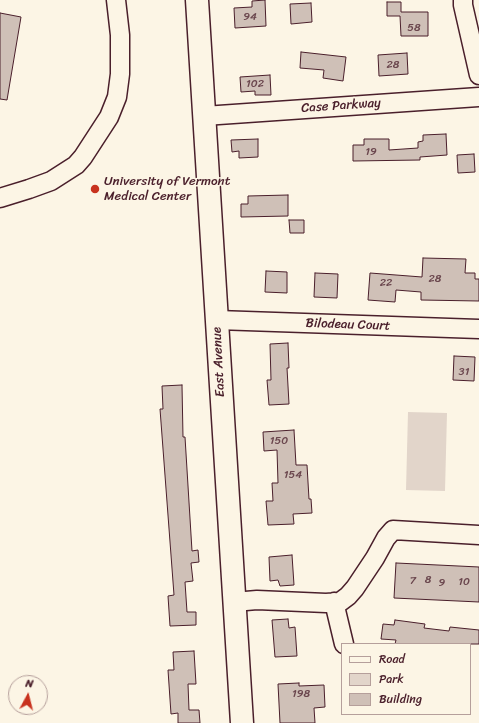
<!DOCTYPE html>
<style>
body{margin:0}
#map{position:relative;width:479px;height:723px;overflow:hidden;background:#fcf5e5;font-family:Sriracha,sans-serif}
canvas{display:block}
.legend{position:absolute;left:341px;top:643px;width:130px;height:72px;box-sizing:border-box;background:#fcf5e5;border:1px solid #b59f9b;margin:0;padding:5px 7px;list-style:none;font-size:12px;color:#4a1f2b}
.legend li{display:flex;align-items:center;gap:8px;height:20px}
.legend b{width:20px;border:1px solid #b59f9b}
.north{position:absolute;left:8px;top:675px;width:40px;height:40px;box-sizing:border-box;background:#fcf5e5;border:1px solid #b59f9b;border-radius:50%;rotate:7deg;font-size:11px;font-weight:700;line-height:16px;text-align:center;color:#4a1f2b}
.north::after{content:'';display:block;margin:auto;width:14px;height:18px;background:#c8321e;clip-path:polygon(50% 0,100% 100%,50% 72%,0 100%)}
</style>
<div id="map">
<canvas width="479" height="723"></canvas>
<ul class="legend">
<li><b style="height:5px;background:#fcf5e5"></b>Road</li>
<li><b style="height:11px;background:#e2d5ca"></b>Park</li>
<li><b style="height:11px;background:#cfc0b7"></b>Building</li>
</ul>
<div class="north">N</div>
</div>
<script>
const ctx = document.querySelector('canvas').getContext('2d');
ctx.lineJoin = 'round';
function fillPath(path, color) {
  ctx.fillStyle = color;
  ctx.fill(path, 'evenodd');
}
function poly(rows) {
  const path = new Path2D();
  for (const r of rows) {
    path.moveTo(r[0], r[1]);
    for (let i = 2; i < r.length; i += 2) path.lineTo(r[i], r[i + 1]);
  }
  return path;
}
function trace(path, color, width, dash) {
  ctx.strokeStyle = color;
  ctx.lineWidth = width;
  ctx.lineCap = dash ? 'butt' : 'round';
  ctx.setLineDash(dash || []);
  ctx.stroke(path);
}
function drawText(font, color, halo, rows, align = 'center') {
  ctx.font = font + ' Sriracha,sans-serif';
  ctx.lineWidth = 3;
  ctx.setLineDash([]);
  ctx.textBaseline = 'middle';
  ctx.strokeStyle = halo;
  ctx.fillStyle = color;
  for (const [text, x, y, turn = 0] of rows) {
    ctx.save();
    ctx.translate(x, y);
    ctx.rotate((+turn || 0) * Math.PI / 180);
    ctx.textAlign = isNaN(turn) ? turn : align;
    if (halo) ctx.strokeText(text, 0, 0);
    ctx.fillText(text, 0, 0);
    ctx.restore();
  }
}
const green = poly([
 [408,412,447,413,445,491,406,490]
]);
const building = poly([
 [265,0,266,26,235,28,234,8,252,7,252,1,265,0],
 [387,2,401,2,401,12,428,12,428,36,401,36,400,16,387,16,387,2],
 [311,3,312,22,291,24,290,4,311,3],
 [0,13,21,17,7,100,0,99,0,13],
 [301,52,346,57,343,81,323,78,324,70,300,68,301,52],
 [407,53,408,74,379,76,378,55,407,53],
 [270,75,271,95,255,95,255,91,241,92,240,77,270,75],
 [446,134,447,155,420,157,420,160,353,161,353,145,364,145,364,139,389,139,389,150,418,148,418,142,423,141,423,135,446,134],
 [258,139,258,157,239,158,239,151,232,152,231,140,258,139],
 [474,154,475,172,458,173,457,155,474,154],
 [288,195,288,216,241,217,241,204,248,204,248,196,288,195],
 [289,220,304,220,304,233,290,233,289,220],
 [423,258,466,259,465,273,475,273,475,279,479,279,479,301,421,300,421,292,396,290,395,302,368,300,370,273,422,277,423,258],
 [266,271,287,272,287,293,265,292,266,271],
 [315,273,338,274,337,298,314,297,315,273],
 [288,343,289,368,287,368,289,404,269,405,267,380,271,380,270,344,288,343],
 [454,356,475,357,474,381,453,380,454,356],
 [182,385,183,437,185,437,192,551,198,550,199,562,191,563,193,581,185,582,187,612,196,612,196,625,170,626,168,596,174,595,160,409,163,409,162,386,182,385],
 [294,430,296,465,307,465,309,499,311,499,312,513,293,514,294,524,268,525,266,501,273,501,272,483,278,483,277,450,264,451,263,432,294,430],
 [292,555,294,585,280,586,278,580,270,581,269,557,292,555],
 [396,563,479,567,479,602,394,598,396,563],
 [288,619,289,628,295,627,297,656,275,657,272,620,288,619],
 [395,620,425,624,424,628,449,631,450,627,479,630,479,644,395,644,396,640,381,639,383,624,394,625,395,620],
 [194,651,196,684,188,684,189,710,199,710,200,723,178,723,178,713,171,714,168,670,174,670,173,652,194,651],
 [299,683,299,686,324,685,325,707,314,708,315,723,280,723,278,684,299,683]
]);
const minor = poly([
 [463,0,463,5,479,75],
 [204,116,479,97],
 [0,198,29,189,51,181,76,165,83,157,109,117,117,97,120,74,120,35,116,0],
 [217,320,479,329],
 [234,602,257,600,326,603,340,602,348,596,355,588,375,558,386,538,393,530,479,535],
 [334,602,344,644]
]);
const major = poly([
 [197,0,242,723]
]);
const markers = [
 [95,189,5,"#c8321e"]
];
const numberNames = [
 ["94",250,17],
 ["58",414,28],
 ["28",393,65],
 ["102",255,84],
 ["19",371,152],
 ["28",435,279],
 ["22",386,283],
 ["31",464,372],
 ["150",279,441],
 ["154",293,475],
 ["8",428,580],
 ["7",413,581],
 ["10",464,582],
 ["9",442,583],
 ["198",301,694]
];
const streetNames = [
 ["Case Parkway",341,106,-4],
 ["Bilodeau Court",348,325,2],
 ["East Avenue",219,362,-93]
];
const poiNames = [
 ["University of Vermont",104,182],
 ["Medical Center",104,197]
];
fillPath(green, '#e2d5ca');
fillPath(building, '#cfc0b7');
trace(building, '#4a1f2b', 1);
trace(minor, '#4a1f2b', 21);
trace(major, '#4a1f2b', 25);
trace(minor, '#fcf5e5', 18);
trace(major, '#fcf5e5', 22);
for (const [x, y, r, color] of markers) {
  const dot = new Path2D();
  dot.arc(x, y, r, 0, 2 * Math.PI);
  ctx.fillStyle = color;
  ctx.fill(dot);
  trace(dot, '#fcf5e5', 1.5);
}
drawText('11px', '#6b474e', null, numberNames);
drawText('13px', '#4a1f2b', '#fcf5e5', streetNames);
drawText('13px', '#4a1f2b', '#fcf5e5', poiNames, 'left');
</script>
